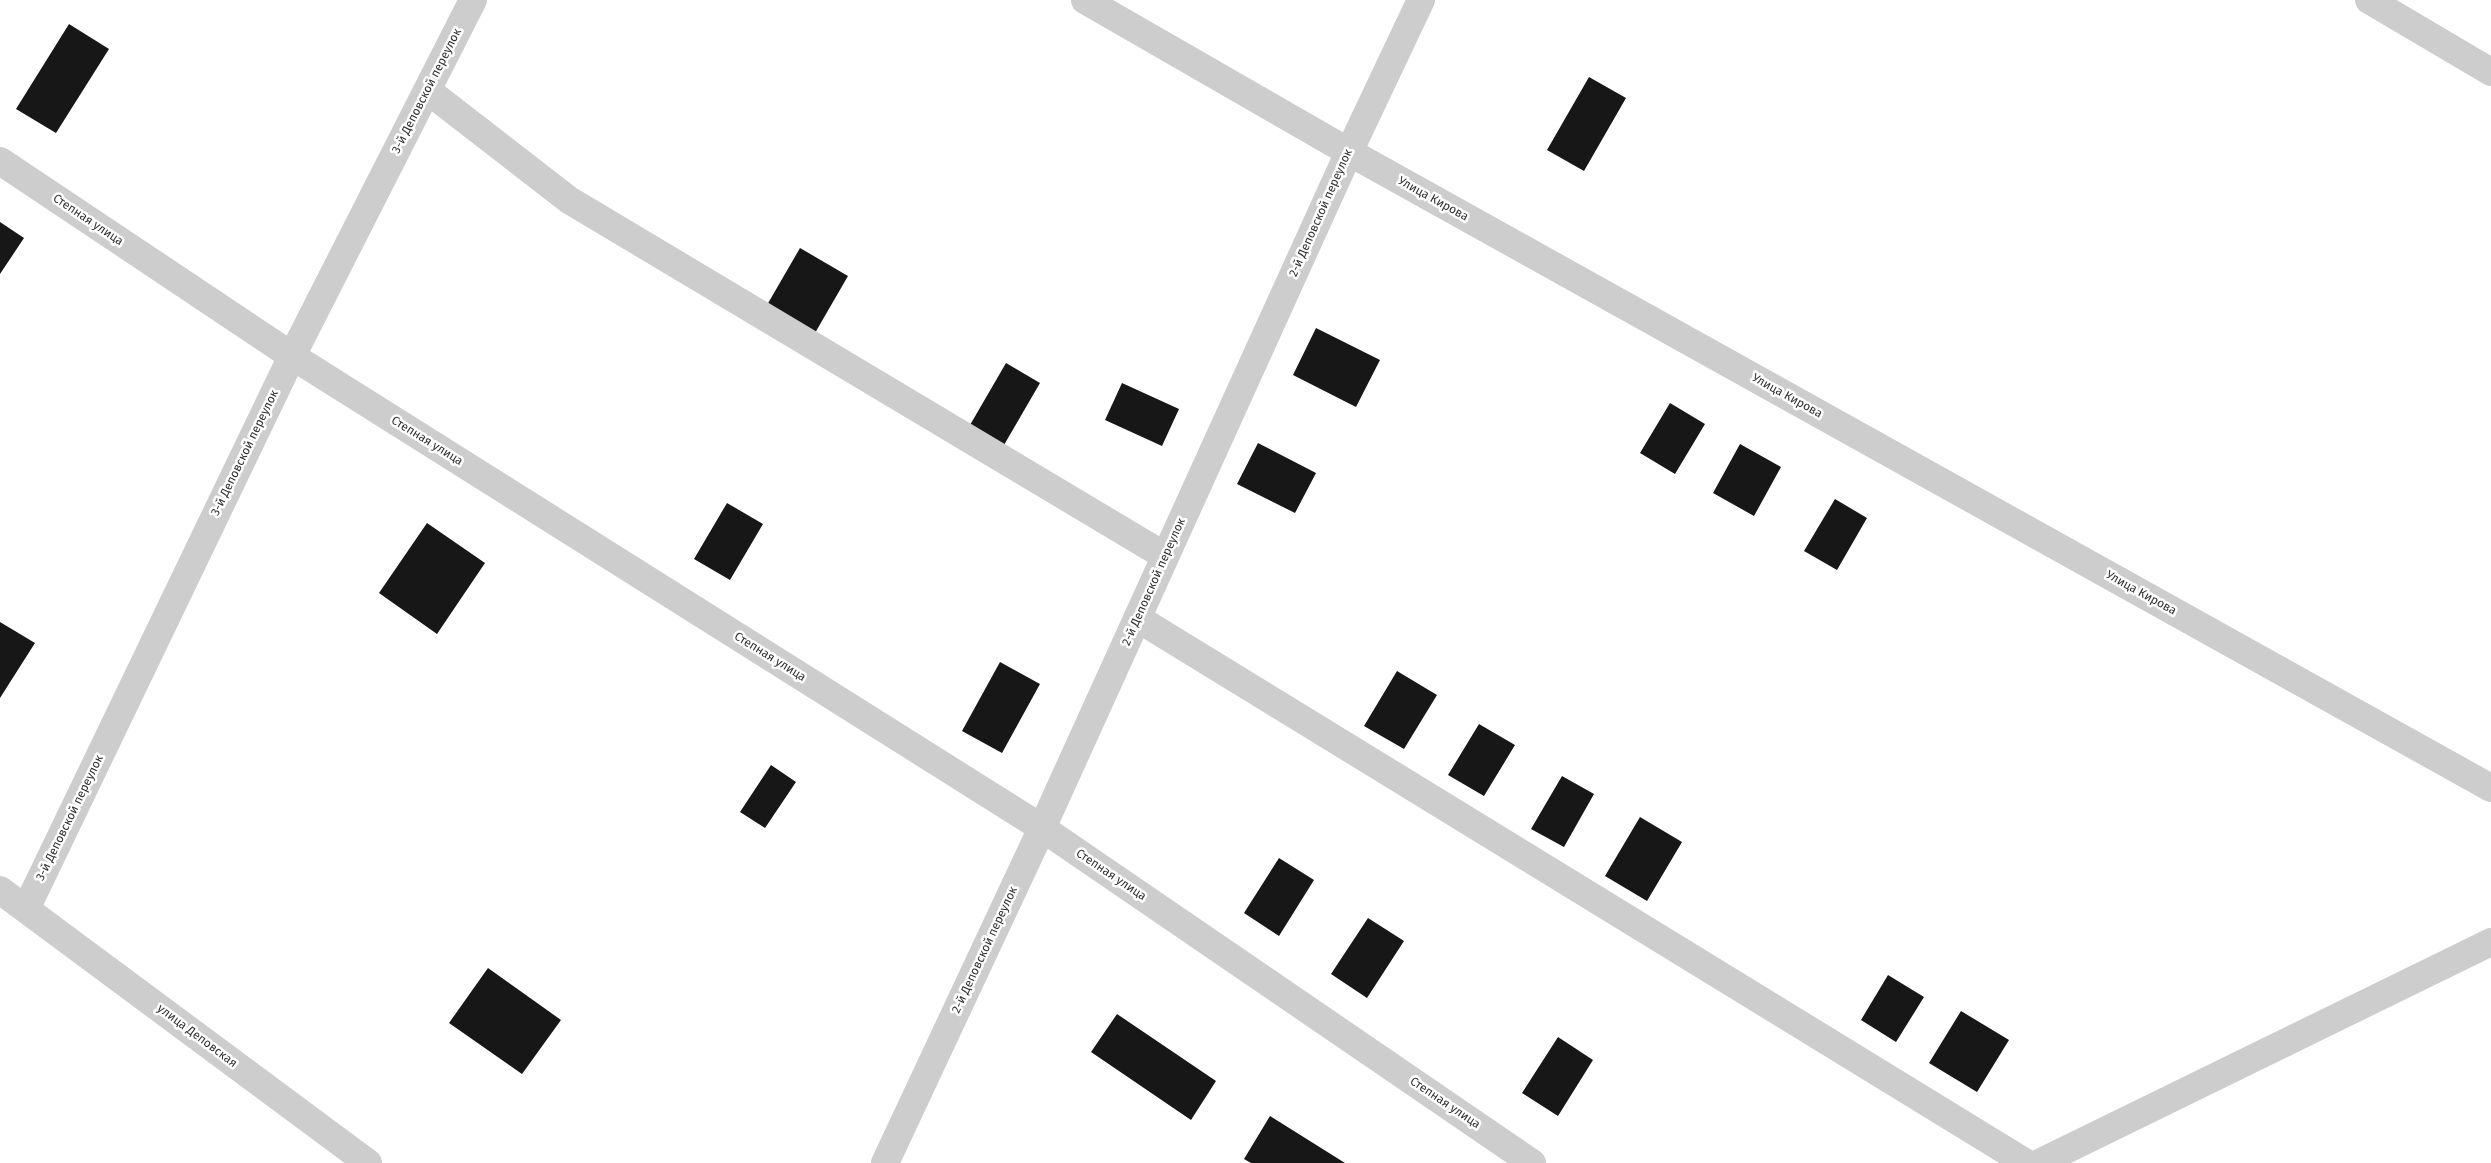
<!DOCTYPE html>
<meta charset="utf-8">
<style>
body{margin:0}
canvas{display:block;background:#fff}
</style>
<canvas width="2491" height="1163"></canvas>
<script>
const ctx = document.querySelector('canvas').getContext('2d');
ctx.lineJoin = 'round';
function fillPath(path, color) {
  ctx.fillStyle = color;
  ctx.fill(path, 'evenodd');
}
function poly(rows) {
  const path = new Path2D();
  for (const r of rows) {
    path.moveTo(r[0], r[1]);
    for (let i = 2; i < r.length; i += 2) path.lineTo(r[i], r[i + 1]);
  }
  return path;
}
function trace(path, color, width, dash) {
  ctx.strokeStyle = color;
  ctx.lineWidth = width;
  ctx.lineCap = dash ? 'butt' : 'round';
  ctx.setLineDash(dash || []);
  ctx.stroke(path);
}
function drawText(font, color, halo, rows, align = 'center') {
  ctx.font = font + ' "Fira Sans",sans-serif';
  ctx.lineWidth = 5;
  ctx.setLineDash([]);
  ctx.textBaseline = 'middle';
  ctx.strokeStyle = halo;
  ctx.fillStyle = color;
  for (const [text, x, y, turn = 0] of rows) {
    ctx.save();
    ctx.translate(x, y);
    ctx.rotate((+turn || 0) * Math.PI / 180);
    ctx.textAlign = isNaN(turn) ? turn : align;
    if (halo) ctx.strokeText(text, 0, 0);
    ctx.fillText(text, 0, 0);
    ctx.restore();
  }
}
const building = poly([
 [69,24,109,49,56,133,16,109],
 [1589,77,1626,98,1584,171,1547,150],
 [0,222,24,238,0,274],
 [800,248,848,276,815,333,767,305],
 [1316,328,1380,360,1356,407,1293,375],
 [1006,363,1040,383,1004,445,970,425],
 [1122,383,1179,409,1162,446,1105,420],
 [1670,403,1705,424,1675,474,1640,453],
 [1258,443,1316,473,1295,513,1237,484],
 [1740,444,1781,467,1754,516,1713,493],
 [1835,499,1867,518,1837,570,1804,551],
 [727,503,763,524,730,580,694,559],
 [427,523,485,563,437,634,379,593],
 [0,622,35,643,0,698],
 [1000,662,1040,684,1002,753,962,731],
 [1397,671,1437,695,1404,749,1364,726],
 [1479,724,1515,745,1484,796,1448,775],
 [771,765,796,782,765,828,740,812],
 [1562,776,1594,794,1564,847,1531,829],
 [1640,817,1682,842,1647,901,1605,876],
 [1279,858,1314,880,1279,936,1244,913],
 [1368,918,1404,941,1367,998,1331,974],
 [488,968,561,1020,522,1074,449,1023],
 [1888,975,1924,997,1896,1042,1861,1020],
 [1961,1011,2009,1040,1977,1092,1929,1063],
 [1117,1014,1216,1081,1191,1120,1091,1052],
 [1558,1037,1593,1060,1558,1116,1522,1093],
 [1270,1116,1345,1163,1251,1163,1244,1159]
]);
const minor = poly([
 [1085,0,1349,152,2491,788],
 [2369,0,2491,72],
 [427,90,569,200,1165,556],
 [0,161,292,356,1042,828,1532,1163],
 [1137,618,2026,1163],
 [0,890,368,1163],
 [26,909,292,356,473,0],
 [885,1163,1042,828,1349,152,1421,0],
 [2039,1163,2491,942]
]);
const streetNames = [
 ["3-й Деповской переулок",427,91,-63],
 ["Улица Кирова",1433,199,29],
 ["2-й Деповской переулок",1321,213,-66],
 ["Степная улица",88,220,34],
 ["Улица Кирова",1787,396,29],
 ["Степная улица",427,441,32],
 ["3-й Деповской переулок",245,453,-64],
 ["2-й Деповской переулок",1154,582,-66],
 ["Улица Кирова",2141,593,29],
 ["Степная улица",770,657,32],
 ["3-й Деповской переулок",70,818,-64],
 ["Степная улица",1111,875,34],
 ["2-й Деповской переулок",985,950,-65],
 ["улица Деповская",197,1036,37],
 ["Степная улица",1445,1103,34]
];
fillPath(building, '#171717');
trace(minor, '#cdcdcd', 28);
drawText('12px', '#303030', '#fff', streetNames);
</script>
